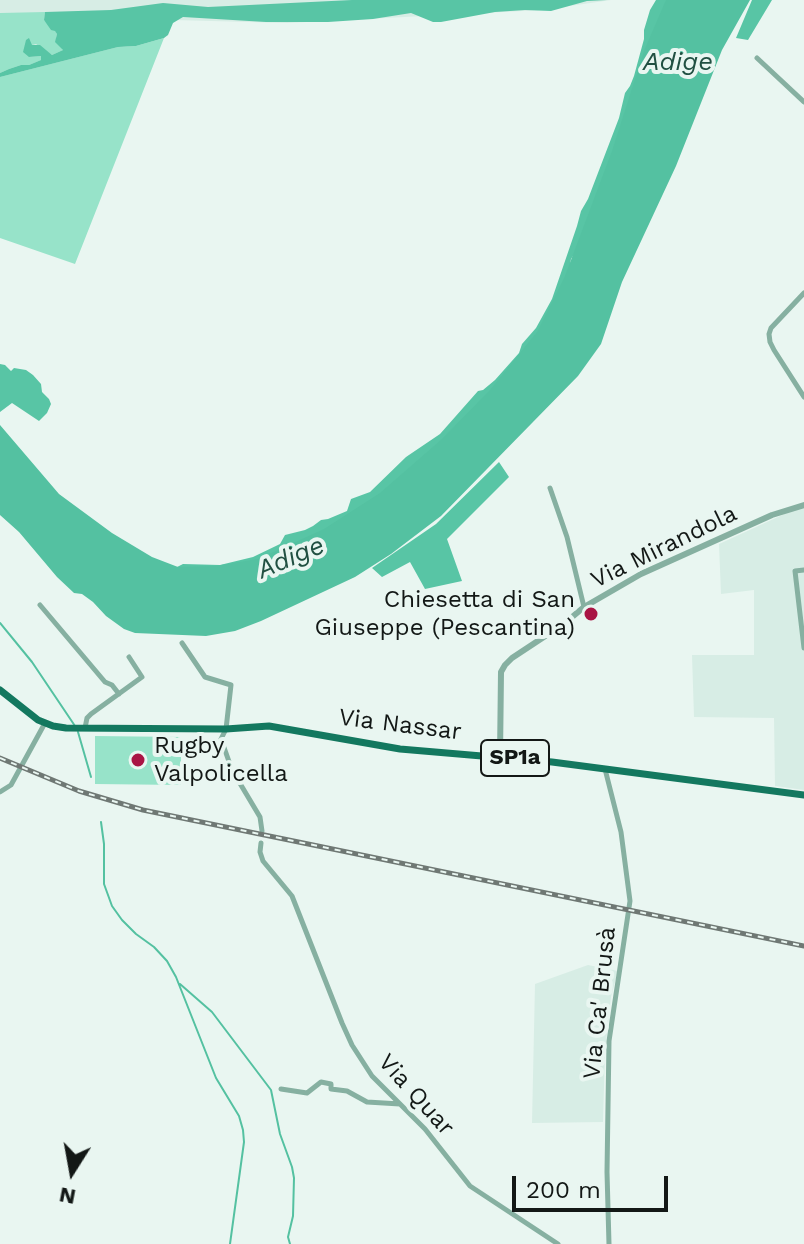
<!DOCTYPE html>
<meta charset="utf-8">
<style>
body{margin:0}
#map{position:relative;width:804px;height:1244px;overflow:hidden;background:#e9f6f1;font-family:"Work Sans",sans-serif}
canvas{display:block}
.north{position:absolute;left:32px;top:1132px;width:80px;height:80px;-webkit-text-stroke:6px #e9f6f1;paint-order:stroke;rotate:191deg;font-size:22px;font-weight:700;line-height:32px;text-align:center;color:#131816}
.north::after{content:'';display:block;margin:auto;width:28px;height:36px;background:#131816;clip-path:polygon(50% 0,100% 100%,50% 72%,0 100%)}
.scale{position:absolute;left:512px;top:1176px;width:156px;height:36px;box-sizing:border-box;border:4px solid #131816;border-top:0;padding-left:10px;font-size:24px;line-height:28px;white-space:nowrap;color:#131816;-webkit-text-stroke:6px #e9f6f1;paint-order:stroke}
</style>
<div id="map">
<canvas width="804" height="1244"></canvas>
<div class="north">N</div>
<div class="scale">200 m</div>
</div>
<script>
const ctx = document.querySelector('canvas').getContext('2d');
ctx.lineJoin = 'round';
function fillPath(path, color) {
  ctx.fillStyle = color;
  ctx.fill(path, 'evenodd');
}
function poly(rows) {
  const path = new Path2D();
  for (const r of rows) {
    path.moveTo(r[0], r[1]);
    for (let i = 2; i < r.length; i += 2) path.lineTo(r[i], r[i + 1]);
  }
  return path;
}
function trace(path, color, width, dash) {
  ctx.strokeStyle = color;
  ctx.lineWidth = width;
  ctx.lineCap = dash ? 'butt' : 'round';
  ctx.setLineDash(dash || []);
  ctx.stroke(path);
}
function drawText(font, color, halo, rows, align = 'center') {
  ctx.font = font + ' "Work Sans",sans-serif';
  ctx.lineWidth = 8;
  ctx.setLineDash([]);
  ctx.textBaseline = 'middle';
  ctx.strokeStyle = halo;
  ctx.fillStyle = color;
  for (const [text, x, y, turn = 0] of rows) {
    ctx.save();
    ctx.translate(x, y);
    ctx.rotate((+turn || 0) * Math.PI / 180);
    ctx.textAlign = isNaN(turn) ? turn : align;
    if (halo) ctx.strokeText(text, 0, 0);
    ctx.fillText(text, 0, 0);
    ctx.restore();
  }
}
const built = poly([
 [0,0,611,0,542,10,287,23,173,20,165,36,0,78],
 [804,505,804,790,775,786,774,718,694,717,692,655,754,655,754,590,721,594,719,544],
 [588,965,618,971,611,997,605,1052,603,1122,532,1123,535,984]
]);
const green = poly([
 [45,12,44,20,55,30,57,34,56,38,63,50,52,55,36,44,32,45,29,57,41,56,41,60,29,65,21,65,9,69,0,73,0,13],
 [164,38,75,264,0,238,0,77,118,47,136,46],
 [95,736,181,737,181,785,95,784]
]);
const forest = poly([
 [352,0,607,0,587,1,551,11,525,10,495,12,441,22,433,22,411,13,373,19,328,22,266,22,183,17,173,23,168,35,164,38,136,46,118,47,0,77,0,73,9,69,21,65,29,65,41,60,41,56,29,57,23,52,26,40,29,38,32,45,40,45,52,55,63,50,55,42,57,34,55,31,51,30,44,20,45,12,111,10,163,3,208,7],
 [656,0,675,0,575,253,571,259,568,276,569,283,497,396,342,527,221,574,177,567,183,564,220,565,253,557,280,544,285,535,305,530,313,526,321,520,328,519,347,511,351,499,370,492,406,457,440,434,478,391,483,390,495,380,519,353,522,344,536,328,552,299,577,226,581,211,588,199,619,118,625,93,630,86,634,76,644,39,644,30,650,10],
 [752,0,772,0,748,40,736,38],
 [0,364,5,365,11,371,14,368,26,370,33,375,41,384,42,392,49,399,51,404,47,413,39,421,12,403,0,412],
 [499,462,509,477,447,539,462,581,425,589,410,562,382,577,372,568,436,524]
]);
const water = poly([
 [666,0,750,0,722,50,676,166,622,282,601,344,578,376,441,516,391,554,355,577,261,621,235,631,206,636,135,633,124,629,106,616,93,602,82,594,74,593,57,577,19,532,0,515,0,425,59,494,112,533,152,557,178,567,215,566,258,559,324,529,380,493,442,439,490,390,537,332,565,276,612,151,644,51]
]);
const stream = poly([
 [0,623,32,662,75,726],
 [78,732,91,777],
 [101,822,104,844,104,884,112,906,122,920,136,934,154,947,167,961,176,977,216,1078,239,1116,243,1130,244,1142,230,1244],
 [180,984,212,1012,271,1090,280,1134,292,1167,294,1178,293,1216,288,1237,290,1244]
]);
const minor = poly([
 [757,58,804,102],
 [804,293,771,328,769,334,770,342,774,350,804,397],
 [550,488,567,537,584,607],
 [804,570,795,571,804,648],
 [40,605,105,682,112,685,119,694],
 [182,643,205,677,231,685,226,729,221,739,232,770,260,817,262,831],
 [85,728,87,718,91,714,142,677,129,657],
 [605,769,621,832,630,901,609,1041,607,1172,609,1244],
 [0,792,11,785,45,723],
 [261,843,260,852,263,861,292,896,342,1023,352,1045,372,1076,425,1129,470,1186,558,1244],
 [281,1089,307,1093,321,1082,331,1084,331,1089,347,1091,367,1102,400,1104]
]);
const tertiary = poly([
 [500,757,501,672,505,665,512,658,565,623,584,607,641,574,772,515,804,505]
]);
const primary = poly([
 [0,690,38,720,53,726,66,728,226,729,269,726,400,749,552,762,804,795]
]);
const rail = poly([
 [0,758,79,791,143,810,804,946]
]);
const markers = [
 [591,614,8,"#a91444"],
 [138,760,8,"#a91444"]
];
const shields = [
 [515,758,68]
];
const shieldNames = [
 ["SP1a",515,758]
];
const streetNames = [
 ["Via Mirandola",664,547,-26],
 ["Via Nassar",400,725,7],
 ["Via Ca' Brusà",600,1003,-84],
 ["Via Quar",416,1095,48]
];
const poiNames = [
 ["Chiesetta di San",575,600],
 ["Giuseppe (Pescantina)",575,628],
 ["Rugby",154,746,"left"],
 ["Valpolicella",154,774,"left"]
];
const waterNames = [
 ["Adige",678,62],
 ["Adige",291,558,-23]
];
fillPath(built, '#d7ede5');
fillPath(green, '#97e3c9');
fillPath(forest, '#58c5a5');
fillPath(water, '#54c1a1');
trace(stream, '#54c1a1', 2);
trace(minor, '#86b0a1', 5);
trace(tertiary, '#86b0a1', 6);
trace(primary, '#13785f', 7);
trace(rail, '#6f7874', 5);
trace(rail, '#e9f6f1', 2, [6]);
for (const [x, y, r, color] of markers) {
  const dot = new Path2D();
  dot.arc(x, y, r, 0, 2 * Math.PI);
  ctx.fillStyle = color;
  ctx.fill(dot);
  trace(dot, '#e9f6f1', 3);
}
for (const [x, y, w] of shields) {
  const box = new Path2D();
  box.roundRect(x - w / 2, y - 18, w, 36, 6);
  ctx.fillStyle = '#e9f6f1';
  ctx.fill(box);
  trace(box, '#131816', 2);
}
drawText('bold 22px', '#131816', null, shieldNames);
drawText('24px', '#131816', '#e9f6f1', streetNames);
drawText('24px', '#131816', '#e9f6f1', poiNames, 'right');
drawText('italic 26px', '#215042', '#e9f6f1', waterNames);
</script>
